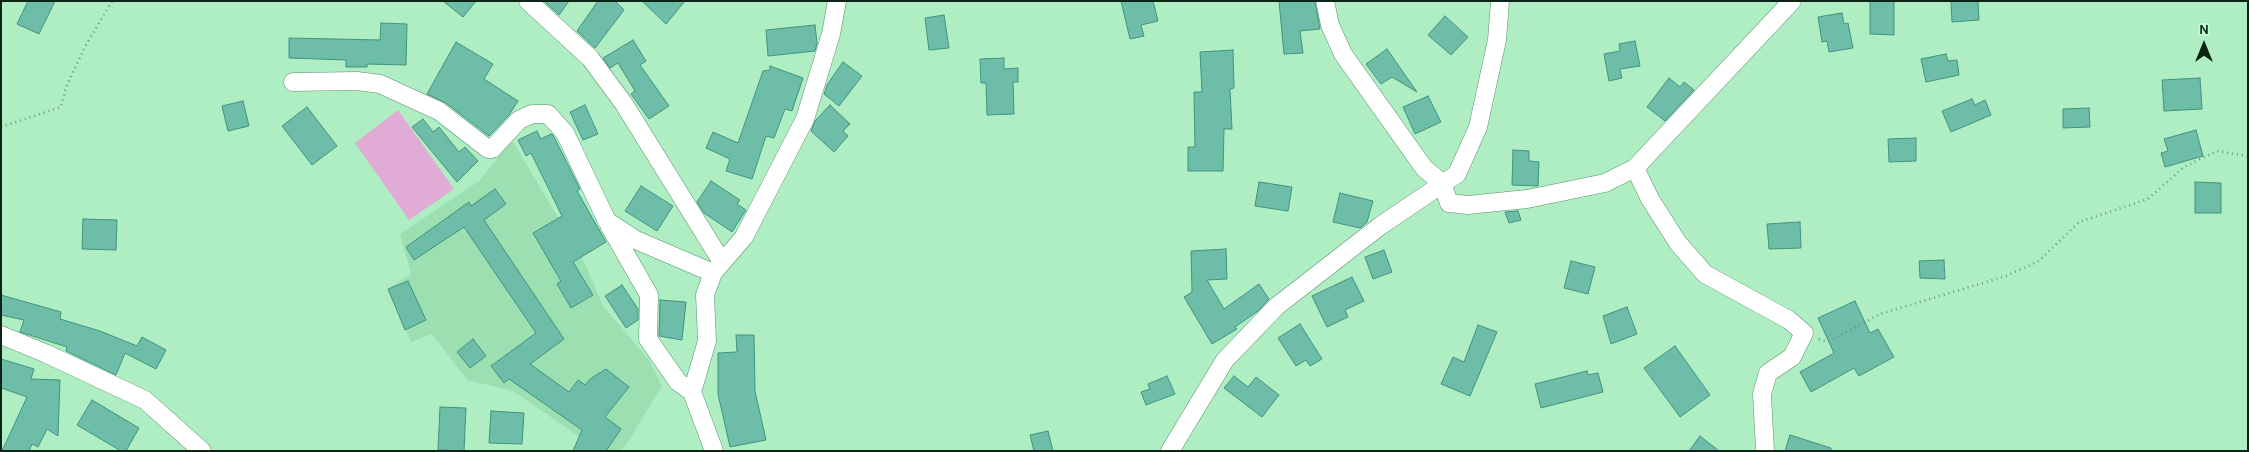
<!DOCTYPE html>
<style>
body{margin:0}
#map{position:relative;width:2249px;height:452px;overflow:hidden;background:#afeec3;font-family:Karla,sans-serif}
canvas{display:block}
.frame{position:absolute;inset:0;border:2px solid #0b2415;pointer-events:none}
.north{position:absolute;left:2179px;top:20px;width:50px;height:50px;-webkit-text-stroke:4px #bcfbd0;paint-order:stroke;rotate:0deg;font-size:14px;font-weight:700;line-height:20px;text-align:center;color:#0b2415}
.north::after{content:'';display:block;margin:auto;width:18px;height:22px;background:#0b2415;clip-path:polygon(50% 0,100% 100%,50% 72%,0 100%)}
</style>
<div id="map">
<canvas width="2249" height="452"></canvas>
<div class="frame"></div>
<div class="north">N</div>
</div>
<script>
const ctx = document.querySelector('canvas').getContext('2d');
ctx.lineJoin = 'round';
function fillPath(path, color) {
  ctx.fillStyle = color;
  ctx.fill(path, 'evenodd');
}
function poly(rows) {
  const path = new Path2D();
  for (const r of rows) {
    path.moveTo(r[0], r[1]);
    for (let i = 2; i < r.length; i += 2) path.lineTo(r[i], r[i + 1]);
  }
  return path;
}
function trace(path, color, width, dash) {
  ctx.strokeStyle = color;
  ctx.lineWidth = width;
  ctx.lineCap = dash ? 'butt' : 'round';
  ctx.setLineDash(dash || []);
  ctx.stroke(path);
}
const built = poly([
 [512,140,584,261,603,306,649,360,662,386,628,442,621,451,600,451,513,391,467,380,432,334,411,342,388,289,411,274,400,234,479,181]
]);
const green = poly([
 [398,110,454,189,409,220,355,143]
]);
const building = poly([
 [28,1,55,1,39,34,17,24,28,1],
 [443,1,476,1,463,17,443,1],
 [544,1,569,1,559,15,544,1],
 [598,1,615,1,624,10,595,48,577,31,598,1],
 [642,1,685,1,666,24,642,1],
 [1121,1,1153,1,1158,21,1141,25,1144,36,1130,39,1121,1],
 [1279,1,1315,1,1320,29,1300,31,1303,53,1284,54,1279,1],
 [1870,1,1894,1,1894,35,1870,34,1870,1],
 [1951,1,1978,1,1979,20,1952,22,1951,1],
 [1842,13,1844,24,1848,23,1853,48,1829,52,1827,41,1822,42,1818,17,1842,13],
 [944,15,949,48,929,50,925,18,944,15],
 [1445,16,1468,37,1451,55,1428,35,1445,16],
 [381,23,407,24,406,65,367,64,367,67,346,67,346,60,289,58,289,38,380,40,381,23],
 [815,25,817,43,815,51,768,56,766,30,815,25],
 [633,40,646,61,640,65,669,106,649,119,631,94,635,91,618,63,610,68,603,58,633,40],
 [1635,41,1640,66,1620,69,1622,78,1609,81,1604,54,1620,51,1619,44,1635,41],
 [456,42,493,64,484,79,518,101,509,115,489,136,446,103,427,94,456,42],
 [1387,49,1417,92,1392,77,1381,84,1366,64,1387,49],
 [1233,50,1234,88,1230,89,1232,129,1224,129,1223,171,1188,171,1188,147,1195,147,1194,92,1202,92,1200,52,1233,50],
 [1946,54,1948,61,1957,60,1959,75,1926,82,1921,59,1946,54],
 [1004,58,1004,69,1018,68,1018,82,1013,82,1014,114,987,115,986,83,981,83,980,59,1004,58],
 [843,62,862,76,839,106,824,94,827,85,843,62],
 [770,66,803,78,792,111,785,109,774,138,766,136,752,179,726,171,730,159,706,148,713,132,738,143,763,71,770,70,770,66],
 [1669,78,1680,87,1684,82,1694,90,1665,121,1647,107,1669,78],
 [2200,78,2202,109,2164,111,2162,80,2200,78],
 [1428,96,1441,122,1415,134,1403,107,1428,96],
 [1972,99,1975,105,1985,100,1991,115,1951,132,1942,111,1972,99],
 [243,101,249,126,228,131,222,106,243,101],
 [585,105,598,134,583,140,570,112,585,105],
 [830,105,850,124,843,131,848,136,834,152,811,131,815,121,830,105],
 [307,107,337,146,312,165,282,126,307,107],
 [2089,108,2090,127,2063,128,2063,109,2089,108],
 [423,119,433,132,439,127,459,152,465,147,478,161,457,182,412,127,423,119],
 [2196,130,2203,156,2165,167,2161,153,2168,151,2164,139,2196,130],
 [537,131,541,139,551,134,553,135,580,189,577,191,606,242,573,262,593,295,571,308,557,284,561,281,533,233,562,216,531,153,526,156,518,140,537,131],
 [1916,138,1916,161,1889,162,1888,139,1916,138],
 [1513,150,1529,151,1529,161,1539,162,1538,186,1512,185,1513,150],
 [711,181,740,200,737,204,746,210,732,232,704,213,697,202,711,181],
 [1259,182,1292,187,1288,211,1255,206,1259,182],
 [2195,182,2221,183,2221,213,2195,213,2195,182],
 [641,186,673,206,657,231,625,211,641,186],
 [495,189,506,204,484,220,564,339,530,364,569,392,578,380,585,385,590,379,606,369,629,387,605,417,621,429,606,451,573,451,582,430,509,379,504,383,491,366,536,333,464,227,414,260,406,247,469,202,471,206,495,189],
 [1340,193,1373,201,1367,222,1360,228,1333,222,1340,193],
 [1518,211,1521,220,1509,223,1505,212,1518,211],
 [83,219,117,220,116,250,82,249,83,219],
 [1800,222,1801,248,1769,249,1767,224,1800,222],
 [1226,249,1227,279,1207,280,1224,309,1259,284,1269,299,1258,311,1235,327,1237,329,1212,344,1184,297,1192,292,1191,251,1226,249],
 [1384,250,1392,272,1373,279,1365,257,1384,250],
 [1944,260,1945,279,1920,278,1919,261,1944,260],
 [1571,261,1595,267,1588,294,1564,288,1571,261],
 [1352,277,1364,301,1345,310,1348,317,1327,327,1312,296,1352,277],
 [408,281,426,320,405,330,388,289,408,281],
 [622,285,638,309,638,320,626,328,605,296,622,285],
 [1,295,61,312,60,319,100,331,137,346,142,337,166,350,156,369,125,353,116,375,66,351,67,347,20,332,24,320,1,315,1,295],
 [660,300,686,302,682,340,659,336,660,300],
 [1855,301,1870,333,1878,329,1894,357,1859,376,1854,368,1811,392,1800,372,1834,353,1818,318,1855,301],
 [1627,307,1637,334,1611,344,1603,316,1627,307],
 [1300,324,1322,359,1310,366,1306,360,1296,366,1278,338,1300,324],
 [1478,325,1497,332,1470,396,1441,384,1453,357,1464,362,1478,325],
 [736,335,754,335,755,391,766,440,730,447,718,394,718,353,737,352,736,335],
 [473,339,486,356,470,368,457,352,473,339],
 [1675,346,1710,395,1680,417,1644,368,1675,346],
 [1,359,34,369,31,379,60,380,58,436,47,429,38,447,32,444,29,451,2,451,27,397,1,388,1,359],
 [1587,371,1588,375,1598,373,1603,392,1541,408,1535,384,1587,371],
 [1167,376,1175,394,1146,405,1141,392,1150,389,1148,384,1167,376],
 [1234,376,1248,387,1256,377,1279,395,1262,417,1224,388,1234,376],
 [92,400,139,428,126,451,121,451,77,425,92,400],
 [440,407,466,408,464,451,438,450,440,407],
 [491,411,524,413,522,444,489,443,491,411],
 [1048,431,1053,451,1034,451,1030,435,1048,431],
 [1790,435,1831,448,1831,451,1785,451,1790,435],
 [1700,436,1719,451,1689,451,1700,436]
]);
const path = poly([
 [1,127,61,107,66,87,86,45,112,1],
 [1819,339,1827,342,1880,314,2006,276,2039,261,2079,222,2148,199,2184,167,2217,151,2248,156]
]);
const minor = poly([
 [528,1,590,58,624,104,722,262],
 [1325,1,1330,25,1343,54,1424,168,1442,183,1449,203,1468,205,1527,199,1605,183,1635,168,1792,1],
 [293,82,357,81,380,84,439,111,488,149,492,149,519,120,532,114,548,114,565,133,607,221,636,240,713,273],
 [1635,168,1650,199,1678,243,1705,274,1789,320,1804,333,1792,357,1768,373,1762,394,1765,451],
 [609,225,649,295,648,339,678,382,692,392],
 [1,335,47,354,145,400,202,451],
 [714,451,692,392,707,341,705,295,713,273,744,237,805,119,831,34,837,1],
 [1170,451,1225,360,1277,306,1380,226,1457,174,1478,127,1497,40,1500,1]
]);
fillPath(built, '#9ce0b2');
fillPath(green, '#e0abd4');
fillPath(building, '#6dbda8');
trace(building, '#41937e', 1);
trace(minor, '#56916b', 19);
trace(path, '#6a997a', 2.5, [1, 4]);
trace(minor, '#fff', 18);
</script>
